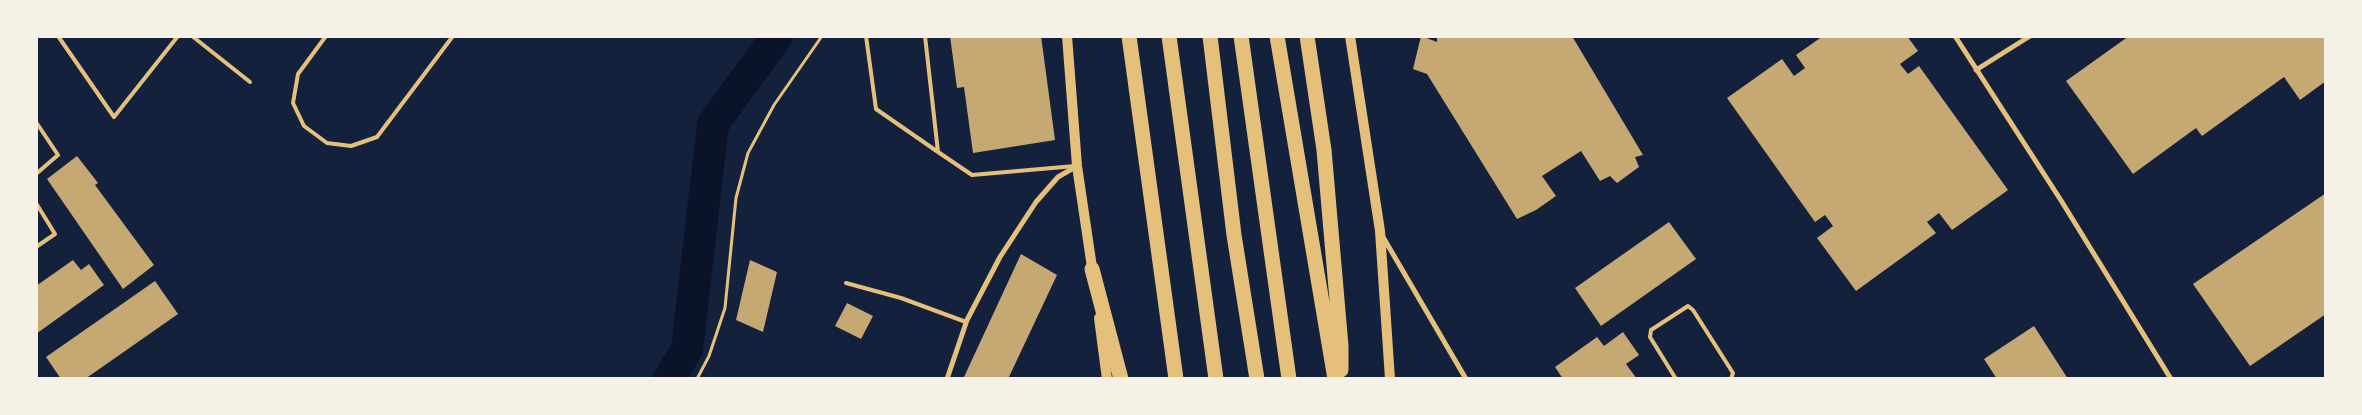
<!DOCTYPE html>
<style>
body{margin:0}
#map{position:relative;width:2362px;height:415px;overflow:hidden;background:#14213d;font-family:"Sofia Sans Condensed",sans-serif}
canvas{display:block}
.frame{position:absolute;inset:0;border:38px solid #f6f1e7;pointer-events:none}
</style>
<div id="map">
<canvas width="2362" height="415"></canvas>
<div class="frame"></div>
</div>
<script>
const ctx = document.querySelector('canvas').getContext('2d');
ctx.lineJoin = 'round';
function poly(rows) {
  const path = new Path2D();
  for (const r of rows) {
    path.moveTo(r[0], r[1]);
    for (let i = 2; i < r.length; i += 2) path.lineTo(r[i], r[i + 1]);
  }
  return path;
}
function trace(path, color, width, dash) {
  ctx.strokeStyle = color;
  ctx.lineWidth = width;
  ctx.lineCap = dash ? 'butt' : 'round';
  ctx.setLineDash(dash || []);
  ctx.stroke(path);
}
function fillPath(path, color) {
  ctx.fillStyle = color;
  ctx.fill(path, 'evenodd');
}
const river = poly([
 [669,379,687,349,713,124,777,36]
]);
const building = poly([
 [950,36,1041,36,1055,140,973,153,964,87,957,88],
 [1421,36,1437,42,1437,36,1572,36,1643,155,1635,157,1639,167,1617,183,1610,176,1600,181,1581,151,1542,176,1556,196,1536,210,1517,219,1427,74,1413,69],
 [1823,36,1907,36,1918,51,1900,64,1908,74,1919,66,2008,190,1952,230,1939,213,1927,222,1936,233,1856,291,1817,238,1833,226,1825,215,1815,222,1727,98,1782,59,1794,76,1805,68,1796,55],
 [2129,36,2326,36,2326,81,2300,100,2284,77,2202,136,2196,128,2133,174,2066,81],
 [77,156,98,183,95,185,154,265,123,289,47,179],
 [2326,193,2326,314,2250,366,2193,284],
 [1669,222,1696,259,1601,326,1575,288],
 [1021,254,1057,275,1008,379,970,379,964,377],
 [73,260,81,270,89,264,104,285,36,334,36,286],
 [750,260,777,272,763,332,736,320],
 [155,281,178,314,85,379,61,379,46,357],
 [847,303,873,316,861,339,835,326],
 [2034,326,2068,379,1997,379,1984,359],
 [1623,332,1639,355,1626,364,1637,379,1563,379,1555,367,1597,337,1604,346]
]);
const path = poly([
 [697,379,709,356,725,308,736,198,748,153,774,105,822,36]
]);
const service = poly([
 [58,36,114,117,178,36],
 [192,36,250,82],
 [326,36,298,74,293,103,304,126,327,143,351,146,377,137,453,36],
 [866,36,876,109,938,152,925,36],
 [36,122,58,155,36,174],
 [938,152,972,175,1075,166],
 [36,203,55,234,36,247],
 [846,283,901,298,966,322],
 [1676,379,1650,337,1651,330,1688,306,1693,310,1733,373,1731,379]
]);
const minor = poly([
 [1955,36,2062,202,2171,379],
 [1976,70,2030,36],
 [1383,237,1466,379],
 [947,379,967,320,1000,257,1036,202,1058,177,1077,166]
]);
const secondary = poly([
 [1067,36,1077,166,1093,274],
 [1350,36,1380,231,1390,379],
 [1099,318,1107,379]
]);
const motorway = poly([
 [1129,36,1176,379],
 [1169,36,1216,379],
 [1210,36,1234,235,1257,379],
 [1241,36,1289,379],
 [1277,36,1335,379],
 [1307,36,1324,150,1341,346,1341,370],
 [1092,269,1121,379]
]);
trace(river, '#0b132b', 32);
fillPath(building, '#c6a872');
trace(path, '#e5c07b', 3);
trace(service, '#e5c07b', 4);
trace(minor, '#e5c07b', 5);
trace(secondary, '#e5c07b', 10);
trace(motorway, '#e5c07b', 15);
</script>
